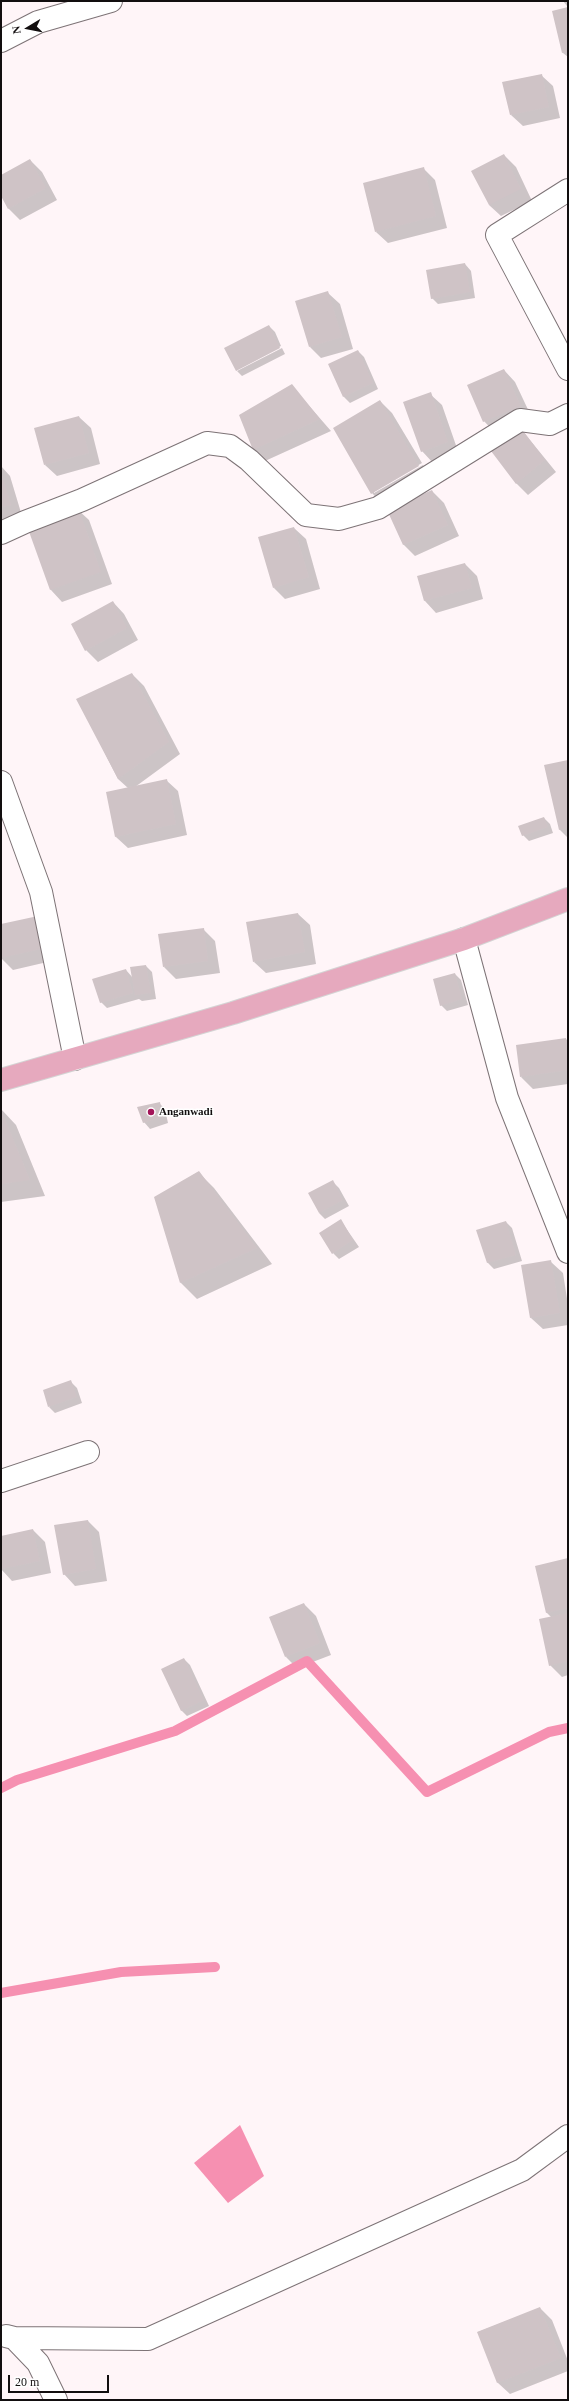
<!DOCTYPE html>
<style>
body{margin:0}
#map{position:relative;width:569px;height:2401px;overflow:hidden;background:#fff5f8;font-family:Georgia,serif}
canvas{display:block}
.frame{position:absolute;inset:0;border:2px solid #120e0f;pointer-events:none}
.north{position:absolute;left:8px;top:8px;width:40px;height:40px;-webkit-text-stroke:3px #fff;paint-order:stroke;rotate:260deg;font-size:11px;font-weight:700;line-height:16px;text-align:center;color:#120e0f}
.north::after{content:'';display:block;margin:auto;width:14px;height:18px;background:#120e0f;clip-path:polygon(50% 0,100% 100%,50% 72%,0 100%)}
.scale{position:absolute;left:8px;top:2375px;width:101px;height:18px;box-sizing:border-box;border:2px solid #120e0f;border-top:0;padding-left:5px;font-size:12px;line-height:14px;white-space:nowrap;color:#120e0f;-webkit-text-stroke:3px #fff;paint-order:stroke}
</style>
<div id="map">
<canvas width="569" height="2401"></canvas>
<div class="frame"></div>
<div class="north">N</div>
<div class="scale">20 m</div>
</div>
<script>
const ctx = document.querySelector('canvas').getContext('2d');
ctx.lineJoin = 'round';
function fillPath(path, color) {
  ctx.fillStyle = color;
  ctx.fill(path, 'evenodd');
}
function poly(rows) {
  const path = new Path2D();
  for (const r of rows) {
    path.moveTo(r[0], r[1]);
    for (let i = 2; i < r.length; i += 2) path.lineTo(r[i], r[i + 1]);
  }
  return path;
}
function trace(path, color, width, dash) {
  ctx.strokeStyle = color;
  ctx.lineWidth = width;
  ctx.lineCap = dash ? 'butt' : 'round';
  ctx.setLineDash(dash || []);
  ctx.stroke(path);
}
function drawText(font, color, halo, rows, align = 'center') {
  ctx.font = font + ' Georgia,serif';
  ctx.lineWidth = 3;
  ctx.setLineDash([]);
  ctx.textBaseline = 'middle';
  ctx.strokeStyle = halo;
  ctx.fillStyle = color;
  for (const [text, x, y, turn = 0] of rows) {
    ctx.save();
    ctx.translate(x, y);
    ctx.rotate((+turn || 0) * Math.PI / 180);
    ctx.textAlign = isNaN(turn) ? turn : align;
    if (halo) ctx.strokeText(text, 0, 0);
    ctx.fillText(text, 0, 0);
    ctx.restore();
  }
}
const water = poly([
 [240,2125,264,2176,228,2203,194,2163]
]);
const shadow = poly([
 [563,1,568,1,568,5,567,6],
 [568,8,568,57,563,53],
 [541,75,553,86,560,118,523,126,511,115],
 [504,155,516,167,532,201,501,216,489,205],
 [30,160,42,172,57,200,20,220,9,209,1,194,1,176],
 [423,168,435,180,447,228,388,243,376,232],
 [465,264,471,271,475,298,438,304,432,298],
 [328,293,340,304,353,349,321,358,310,347],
 [269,326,275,332,281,346,237,369,237,371,226,349],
 [282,348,285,354,242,376,237,371],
 [358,351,364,357,378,389,350,403,344,397,329,365],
 [504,370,515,382,532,418,495,433,484,421],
 [291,385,331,431,265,461,254,450],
 [430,394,442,405,459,454,433,463,422,451],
 [380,401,392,413,422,463,374,491,374,493,423,465,430,478,383,505,372,493],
 [79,417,91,428,100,464,57,476,45,465],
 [521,429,556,472,528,495,516,483],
 [1,466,10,476,22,516,1,522],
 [432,491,444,503,459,536,415,556,403,544],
 [77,509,89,520,112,584,62,602,51,590,28,527],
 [294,528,306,539,320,589,285,599,274,588],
 [465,564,477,576,483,599,436,613,425,601,418,577],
 [113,602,124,614,138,640,98,662,86,650],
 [132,674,144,686,180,754,135,787,166,780,178,791,187,835,128,848,116,837,128,788,118,779,78,700],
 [568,761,568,838,560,830],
 [544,818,550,824,553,833,529,841,523,835],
 [298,914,310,925,316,964,266,973,254,962],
 [38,917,56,960,13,970,1,958,1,925],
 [203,929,215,941,220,973,176,979,164,967],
 [146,966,152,972,156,999,142,1001,139,999,107,1008,101,1002,126,970,133,978],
 [455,974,461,980,468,1005,447,1011,441,1005],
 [566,1039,568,1041,568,1084,533,1089,521,1077],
 [159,1103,165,1109,168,1123,150,1129,144,1122],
 [1,1109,16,1125,45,1196,1,1202],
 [198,1172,214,1188,272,1264,197,1299,181,1283,156,1197],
 [333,1182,339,1188,349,1206,325,1219,319,1213],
 [341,1221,359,1247,339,1259,333,1253],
 [506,1222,512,1228,522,1261,494,1269,488,1263,478,1231],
 [551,1262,563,1273,568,1305,568,1325,543,1329,531,1318],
 [71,1382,77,1388,82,1403,55,1413,49,1407],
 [88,1521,99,1532,107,1581,75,1586,64,1574],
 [33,1530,45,1542,51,1573,12,1581,1,1569,1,1537],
 [568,1559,568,1675,562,1677,550,1665,551,1617,547,1613,536,1567],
 [304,1604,316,1616,331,1655,297,1668,286,1657],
 [184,1659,190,1665,209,1706,187,1716,181,1710],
 [540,2308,552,2320,568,2361,568,2371,510,2394,498,2383,478,2332]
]);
const stream = poly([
 [1,1788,17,1780,175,1731,307,1661,427,1792,549,1732,568,1728],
 [1,1993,121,1972,215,1967]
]);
const building = poly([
 [568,7,568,52,562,53,552,11],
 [542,74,549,107,510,115,502,82],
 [504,154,521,189,489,205,471,171],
 [30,159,46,188,8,209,1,196,1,175],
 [424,167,436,216,375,232,363,183],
 [465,263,470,292,431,299,426,270],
 [328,291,342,337,309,347,295,301],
 [269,325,280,348,236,371,224,348],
 [358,350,373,383,343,397,328,364],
 [504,369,521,406,483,422,467,385],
 [292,384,320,419,253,450,239,415],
 [431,392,448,442,421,452,403,402],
 [380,400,419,466,371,494,333,428],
 [79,416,89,453,44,465,34,428],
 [521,428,545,460,516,484,491,451],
 [1,472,11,505,1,507],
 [432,490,448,525,403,545,387,510],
 [78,507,101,572,50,590,27,526],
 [294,527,309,577,273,588,258,537],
 [465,563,472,588,424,601,417,576],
 [113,601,127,628,85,651,71,624],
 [132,673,169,742,118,779,76,699],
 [568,760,568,828,559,830,544,765],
 [167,779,176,824,115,837,106,792],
 [544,817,548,827,522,836,518,826],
 [298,913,305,952,253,962,246,922],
 [38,916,45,948,1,958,1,924],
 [204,928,208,961,163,967,158,934],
 [146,965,151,993,135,995,130,967],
 [126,969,133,993,100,1003,92,979],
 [455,973,462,999,440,1006,433,979],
 [566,1038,568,1070,520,1077,516,1045],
 [160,1102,163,1117,143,1123,137,1107],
 [1,1109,30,1180,1,1184],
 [199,1171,257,1248,180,1283,154,1197],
 [333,1180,343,1200,319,1213,308,1193],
 [341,1219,353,1240,332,1254,319,1233],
 [506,1221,516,1255,487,1263,476,1230],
 [551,1260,560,1313,530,1318,521,1265],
 [71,1380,77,1397,48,1407,43,1390],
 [88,1520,96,1569,63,1575,54,1525],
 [33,1529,40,1561,1,1569,1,1536],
 [568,1558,568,1608,546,1613,535,1566],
 [304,1603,320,1643,285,1657,269,1617],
 [568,1613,568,1661,549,1666,539,1619],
 [184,1658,204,1700,181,1711,161,1669],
 [540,2307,561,2358,497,2383,477,2332]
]);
const street = poly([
 [1,41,38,22,111,1],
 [568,190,497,235,568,369],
 [1,533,25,522,82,500,207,443,230,446,249,460,306,515,339,519,378,508,520,420,550,424,568,415],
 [1,782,41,892,75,1059],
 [464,939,507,1098,568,1252],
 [1,1481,88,1452],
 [6,2336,14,2338,38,2363,56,2400],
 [14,2338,148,2339,522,2170,568,2136]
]);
const primary = poly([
 [1,1080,233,1013,464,939,568,899]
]);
const markers = [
 [151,1112,4,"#a31358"]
];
const poiNames = [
 ["Anganwadi",159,1112]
];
fillPath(water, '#f690b1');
fillPath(shadow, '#0003');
trace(stream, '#f690b1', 10);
fillPath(building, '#cfc3c6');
trace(street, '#7d7376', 24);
trace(primary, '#d4d4d4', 24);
trace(street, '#fff', 22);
trace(primary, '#e6a9be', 22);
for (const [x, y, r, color] of markers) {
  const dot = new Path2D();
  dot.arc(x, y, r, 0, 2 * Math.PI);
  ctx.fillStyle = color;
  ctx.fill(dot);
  trace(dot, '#fff', 1.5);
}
drawText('bold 11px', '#120e0f', '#fff', poiNames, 'left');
</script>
